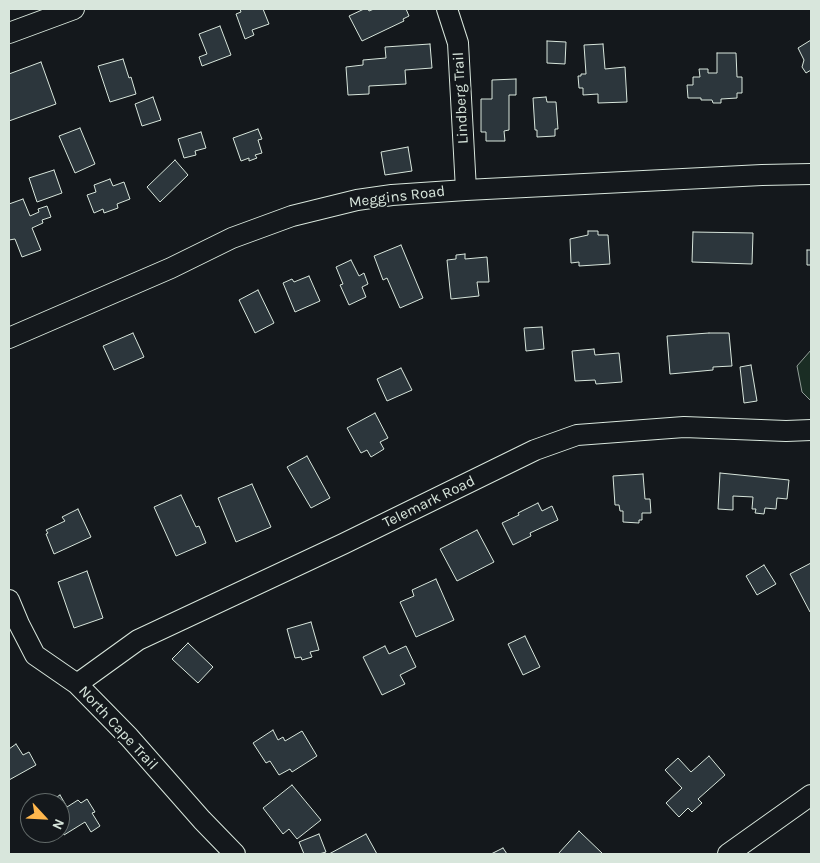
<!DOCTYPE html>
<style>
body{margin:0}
#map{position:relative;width:820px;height:863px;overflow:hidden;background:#14181c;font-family:Karla,sans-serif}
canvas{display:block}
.frame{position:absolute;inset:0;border:10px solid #d8e6dc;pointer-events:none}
.north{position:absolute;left:20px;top:793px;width:50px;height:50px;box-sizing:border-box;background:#14181c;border:1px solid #626a69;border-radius:50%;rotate:115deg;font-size:14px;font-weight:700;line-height:20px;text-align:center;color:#d8e6dc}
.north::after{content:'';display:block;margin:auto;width:18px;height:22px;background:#ffb74d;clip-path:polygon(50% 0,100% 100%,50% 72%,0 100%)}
</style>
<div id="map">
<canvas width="820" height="863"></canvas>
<div class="frame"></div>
<div class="north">N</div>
</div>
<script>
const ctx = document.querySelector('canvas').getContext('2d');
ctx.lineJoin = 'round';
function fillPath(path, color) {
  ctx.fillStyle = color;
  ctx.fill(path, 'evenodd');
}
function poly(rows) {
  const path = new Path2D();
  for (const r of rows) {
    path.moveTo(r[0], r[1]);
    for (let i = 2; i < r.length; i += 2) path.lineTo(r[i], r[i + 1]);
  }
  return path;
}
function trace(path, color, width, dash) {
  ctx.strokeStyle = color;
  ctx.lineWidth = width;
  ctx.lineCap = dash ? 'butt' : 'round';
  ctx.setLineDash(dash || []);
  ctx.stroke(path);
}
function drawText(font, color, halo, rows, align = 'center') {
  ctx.font = font + ' Karla,sans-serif';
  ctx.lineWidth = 4;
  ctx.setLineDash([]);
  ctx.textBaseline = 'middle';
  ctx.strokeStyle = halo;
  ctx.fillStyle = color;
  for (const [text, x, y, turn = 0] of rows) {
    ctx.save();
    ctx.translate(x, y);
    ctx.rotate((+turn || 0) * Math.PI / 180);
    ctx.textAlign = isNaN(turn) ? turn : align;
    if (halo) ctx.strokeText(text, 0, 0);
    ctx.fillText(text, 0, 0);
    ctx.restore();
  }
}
const green = poly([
 [811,350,811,401,802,392,797,366,811,350]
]);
const building = poly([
 [240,9,263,9,269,24,252,30,254,35,245,39,236,14,241,12,240,9],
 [364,9,368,9,369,11,374,9,406,9,409,16,403,19,404,21,362,41,349,16,364,9],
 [220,26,231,55,202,66,199,57,207,54,199,34,220,26],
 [811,40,811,70,806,73,802,67,804,60,798,48,811,40],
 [547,41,566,42,565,64,547,63,547,41],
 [430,44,432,68,405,70,406,84,369,86,369,94,348,95,346,67,363,65,363,60,386,58,385,47,430,44],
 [603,44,605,69,625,67,627,102,598,103,598,94,583,95,583,88,579,88,578,76,581,76,581,74,586,74,584,45,603,44],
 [717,53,736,53,737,77,742,77,742,93,737,93,737,98,721,99,721,103,713,103,712,100,701,100,701,98,688,98,687,85,693,85,693,77,700,77,699,69,708,69,708,73,717,73,717,53],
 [123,59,129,78,131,77,136,94,110,102,98,66,123,59],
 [41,62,56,104,9,121,9,74,41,62],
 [516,79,516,95,509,95,509,130,504,131,505,141,486,141,486,132,481,132,481,99,492,99,492,80,516,79],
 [153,97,161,120,142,126,135,104,153,97],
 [546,97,547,102,556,102,558,129,555,129,555,136,537,137,537,130,535,130,533,98,546,97],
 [80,128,95,164,75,173,59,136,80,128],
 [258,129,262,139,258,140,262,153,255,155,257,158,249,161,249,158,241,161,233,138,258,129],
 [201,132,206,148,195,151,196,155,184,158,178,139,201,132],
 [408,147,412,171,385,175,381,152,408,147],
 [175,160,188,175,160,202,147,187,175,160],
 [54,170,62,193,37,202,29,178,54,170],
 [110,179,113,186,124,182,130,199,117,204,118,208,104,213,103,209,94,213,87,195,96,192,94,185,110,179],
 [23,199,30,216,39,212,38,209,47,206,51,217,42,220,43,223,32,228,41,250,22,257,15,239,9,240,9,204,23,199],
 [588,231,598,231,598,235,608,235,610,264,579,266,579,262,571,263,570,239,588,235,588,231],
 [693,232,753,233,752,264,692,262,693,232],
 [401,245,423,298,400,308,387,278,383,280,374,256,401,245],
 [807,250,811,250,811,265,807,265,807,250],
 [465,254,465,259,487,257,489,282,477,282,479,296,451,299,447,260,456,259,456,255,465,254],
 [351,260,359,276,364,273,368,284,362,287,366,297,349,305,340,285,343,284,336,267,351,260],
 [309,276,320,301,295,312,283,283,292,279,294,282,309,276],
 [258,290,274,323,255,333,239,300,258,290],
 [542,327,544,349,526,351,524,328,542,327],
 [133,333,144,357,114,370,103,346,133,333],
 [709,333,729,333,732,366,713,367,713,370,670,374,667,336,709,333],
 [594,349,595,355,619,353,622,382,596,384,595,380,575,381,572,351,594,349],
 [751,365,757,401,744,403,740,367,751,365],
 [401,368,412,390,387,401,377,379,401,368],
 [375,413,388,438,380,442,384,449,371,457,367,450,361,453,347,428,375,413],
 [307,456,330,498,311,508,287,467,307,456],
 [720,473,789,480,787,499,777,498,776,509,765,508,764,514,755,513,756,509,752,509,753,497,733,496,733,510,718,509,720,473],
 [643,474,645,499,650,499,651,513,642,513,642,520,639,520,639,523,623,522,623,511,620,511,619,505,615,505,613,476,643,474],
 [252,484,271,527,236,542,218,498,252,484],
 [181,495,196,527,199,526,206,543,176,556,154,507,181,495],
 [538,503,542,511,552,506,558,520,530,533,531,536,513,545,502,523,519,515,518,513,538,503],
 [78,509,91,537,54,554,46,534,48,533,46,530,65,521,62,517,78,509],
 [477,530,494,562,457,581,440,549,477,530],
 [811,563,811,612,810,612,790,574,811,563],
 [764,565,776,584,757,595,746,576,764,565],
 [87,571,103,618,74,628,58,582,87,571],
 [436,579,454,620,416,637,400,602,414,596,412,590,436,579],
 [311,622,319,650,310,652,312,657,302,660,301,657,295,658,287,629,311,622],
 [525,636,540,667,523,675,508,644,525,636],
 [188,643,213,667,198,683,172,659,188,643],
 [385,646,389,654,406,646,416,667,400,675,405,684,382,695,363,657,385,646],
 [273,730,278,740,283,737,285,741,302,731,317,756,292,772,290,769,279,775,270,761,266,763,253,743,273,730],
 [16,744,23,755,29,752,36,765,9,780,9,749,16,744],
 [709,756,725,775,698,799,702,803,692,812,688,808,679,817,666,803,682,788,665,770,678,758,691,772,709,756],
 [292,785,321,820,297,839,289,829,283,834,263,808,292,785],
 [60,795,67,807,78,800,81,803,87,799,95,812,92,813,100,826,91,832,85,822,64,835,60,829,60,803,47,803,60,795],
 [579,831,603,854,558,854,579,831],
 [319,834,326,852,319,854,304,854,299,842,319,834],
 [366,834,377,854,329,854,366,834],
 [503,848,507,854,491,854,503,848]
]);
const minor = poly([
 [447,9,458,43,466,190],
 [9,33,74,9],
 [9,338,171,268,232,238,292,216,357,200,392,195,466,190,762,175,811,174],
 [9,600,19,624,35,655,77,684,129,737,202,820,235,854],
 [77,684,138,640,343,544,535,450,577,435,684,427,786,431,811,430],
 [728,854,811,795]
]);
const streetNames = [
 ["Lindberg Trail",461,98,-93],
 ["Meggins Road",397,197,-7],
 ["Telemark Road",429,502,-26],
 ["North Cape Trail",118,728,47]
];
fillPath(green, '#1a2d24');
trace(green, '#939e99', 1);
fillPath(building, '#2c363c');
trace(building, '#d8e6dc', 1);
trace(minor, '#d8e6dc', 22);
trace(minor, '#14181c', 20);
drawText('15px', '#d8e6dc', '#14181c', streetNames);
</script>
